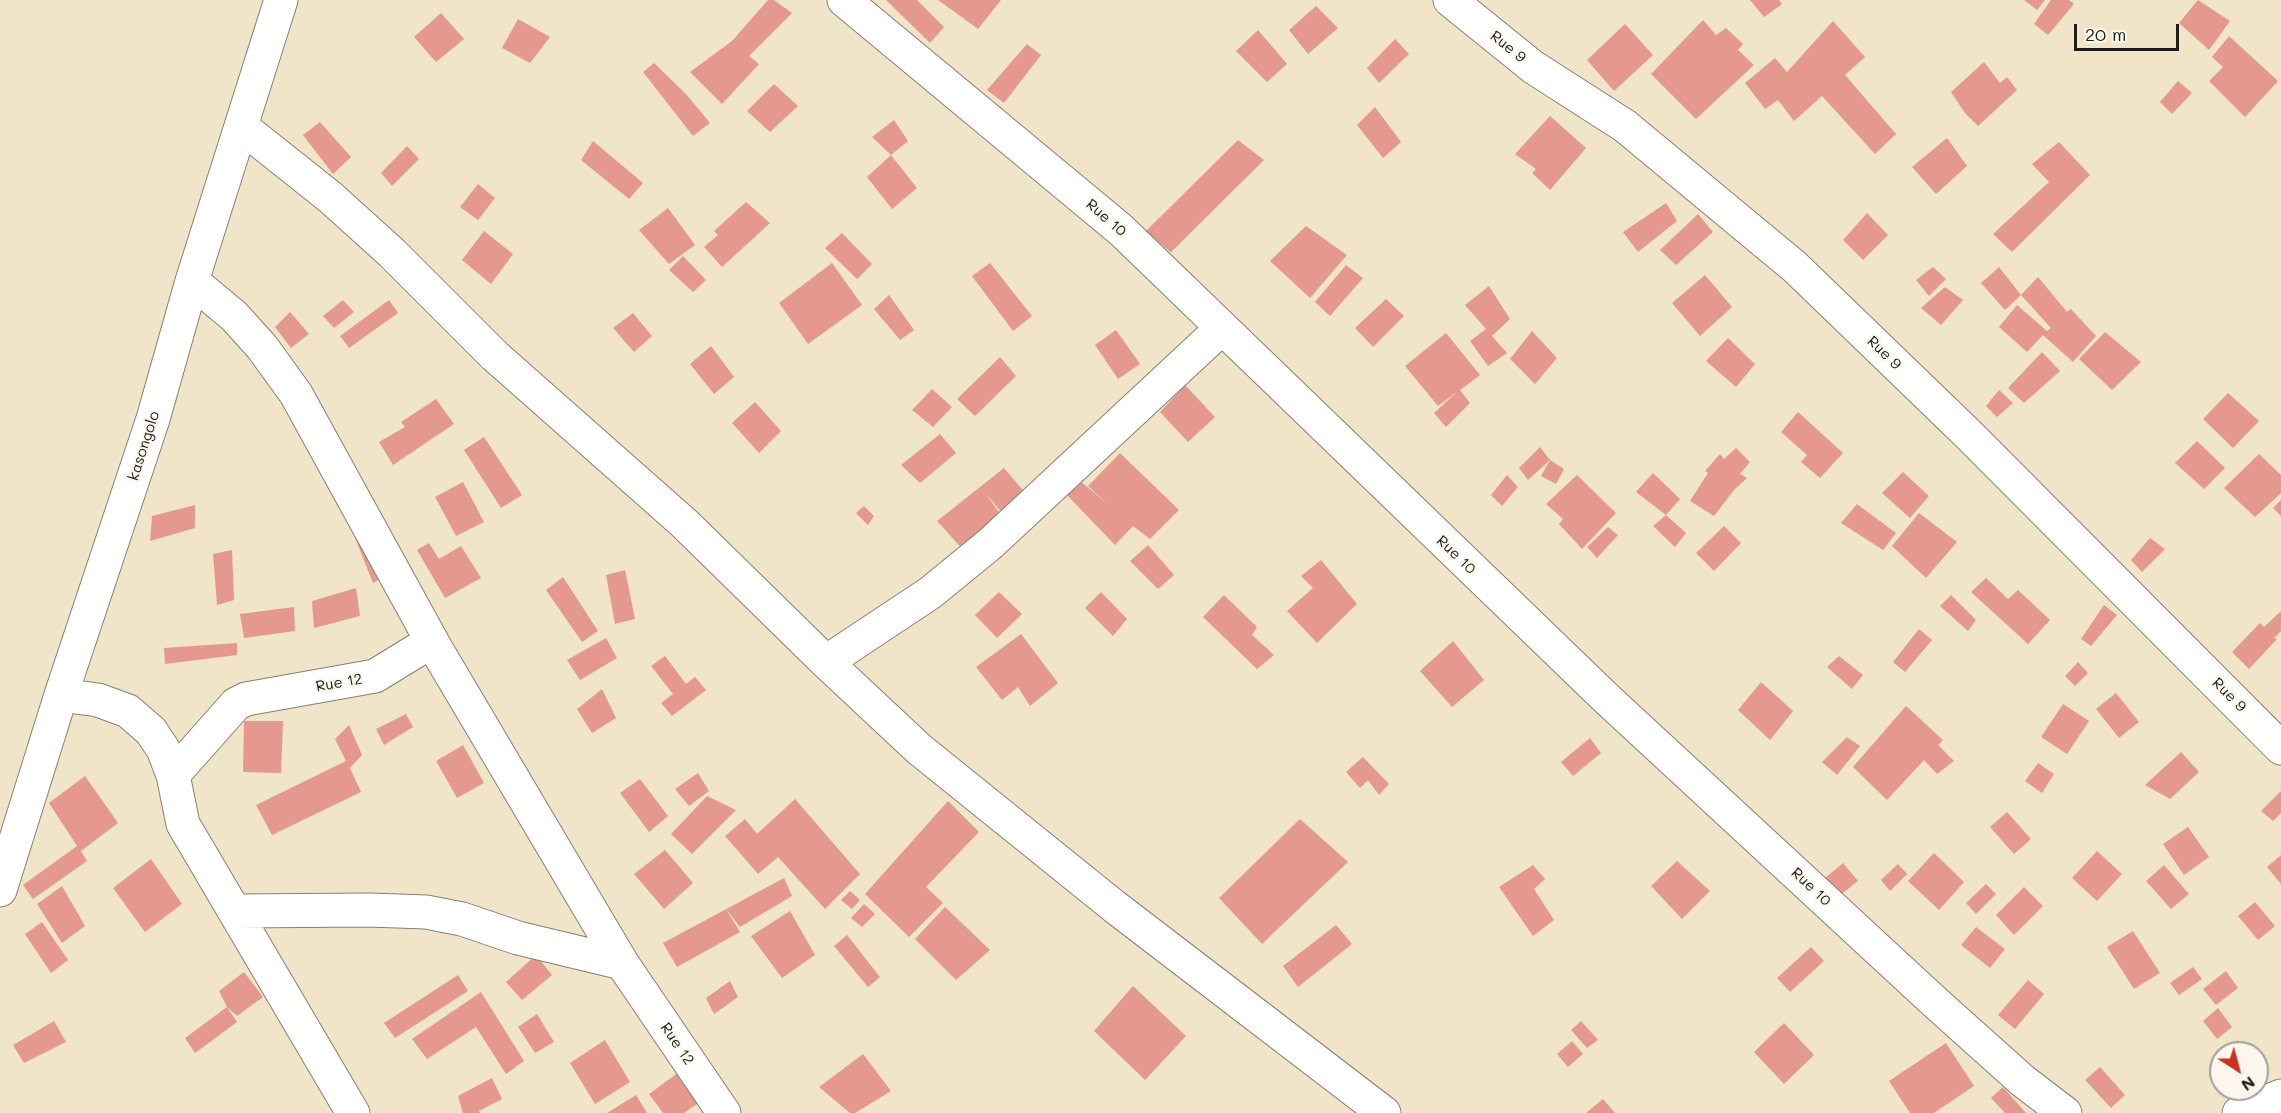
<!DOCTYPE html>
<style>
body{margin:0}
#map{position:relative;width:2281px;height:1113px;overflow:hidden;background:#f0e5c8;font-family:Mali,sans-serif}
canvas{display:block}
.north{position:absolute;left:2209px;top:1041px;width:60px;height:60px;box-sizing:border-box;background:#fbf7ec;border:2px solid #a29f99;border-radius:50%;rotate:144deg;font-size:16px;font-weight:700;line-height:24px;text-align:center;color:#1c1c1c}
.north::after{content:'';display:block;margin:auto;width:21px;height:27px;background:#c8321e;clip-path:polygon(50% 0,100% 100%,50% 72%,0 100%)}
.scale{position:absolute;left:2074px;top:24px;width:105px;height:27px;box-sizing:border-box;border:3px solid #1c1c1c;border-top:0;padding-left:8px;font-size:18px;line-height:21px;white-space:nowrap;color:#1c1c1c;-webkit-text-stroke:4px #fbf7ec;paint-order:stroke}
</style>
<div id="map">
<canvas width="2281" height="1113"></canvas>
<div class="north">N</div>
<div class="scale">20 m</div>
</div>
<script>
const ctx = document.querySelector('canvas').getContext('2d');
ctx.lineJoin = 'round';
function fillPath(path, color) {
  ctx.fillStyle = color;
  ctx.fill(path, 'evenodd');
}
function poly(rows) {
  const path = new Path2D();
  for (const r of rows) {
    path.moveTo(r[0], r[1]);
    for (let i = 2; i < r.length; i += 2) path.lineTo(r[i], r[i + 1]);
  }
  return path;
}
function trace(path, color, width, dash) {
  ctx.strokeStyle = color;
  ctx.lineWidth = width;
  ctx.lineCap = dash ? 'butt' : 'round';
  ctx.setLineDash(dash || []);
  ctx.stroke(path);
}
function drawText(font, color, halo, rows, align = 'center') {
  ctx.font = font + ' Mali,sans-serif';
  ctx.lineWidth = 4.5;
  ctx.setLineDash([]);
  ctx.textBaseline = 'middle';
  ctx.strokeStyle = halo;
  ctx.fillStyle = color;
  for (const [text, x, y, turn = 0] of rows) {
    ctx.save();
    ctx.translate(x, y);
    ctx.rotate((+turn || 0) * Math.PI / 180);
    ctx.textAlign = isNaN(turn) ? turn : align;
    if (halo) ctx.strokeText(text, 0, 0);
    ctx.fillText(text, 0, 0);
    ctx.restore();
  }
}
const building = poly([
 [768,0,774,0,792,13,749,56,759,64,722,104,690,72,732,41],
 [886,0,917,0,944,27,930,43],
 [938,0,1001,0,978,29],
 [1750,0,1779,0,1782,4,1764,17],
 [2024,0,2045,0,2037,10],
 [2051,0,2069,0,2074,4,2048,35,2034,24],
 [2198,0,2230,21,2209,50,2179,23],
 [1316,6,1338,28,1308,54,1289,30],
 [441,13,464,39,436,62,414,37],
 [518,19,550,37,530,63,502,48],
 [1703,20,1716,35,1726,28,1743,44,1738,50,1754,65,1696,119,1651,74],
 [1833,21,1865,57,1845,75,1896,134,1875,154,1822,96,1794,121,1778,100,1765,109,1745,83,1775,58,1787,72],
 [1625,24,1653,55,1614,91,1587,60],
 [1258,30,1287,64,1267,82,1236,51],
 [2229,36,2278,81,2245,117,2209,81,2223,67,2212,57],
 [1395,39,1409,54,1379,83,1367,68],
 [1027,44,1041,55,1004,103,987,90],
 [1984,62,2000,83,2007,77,2017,90,1978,126,1965,113,1951,92],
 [654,63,686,94,710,123,693,136,643,72],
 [2178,81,2192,93,2172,114,2160,102],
 [774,84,798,106,770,132,747,111],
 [1375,107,1401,142,1383,158,1357,125],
 [1550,116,1586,148,1550,190,1532,173,1536,169,1515,154],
 [894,120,908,141,891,155,872,137],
 [320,122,351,157,333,174,303,135],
 [1947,138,1967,166,1936,194,1912,167],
 [1238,140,1264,160,1171,252,1145,232],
 [593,141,643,183,629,199,581,160],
 [2059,142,2090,175,2012,252,1993,234,2049,182,2032,164],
 [407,146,419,159,392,186,381,173],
 [891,155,917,188,892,209,867,177],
 [478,184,495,198,478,220,460,207],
 [746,202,770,223,722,267,704,247,718,235,714,231],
 [1666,203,1677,221,1638,252,1623,232],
 [668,208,695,245,669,264,639,230],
 [1867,213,1888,235,1863,260,1843,240],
 [1698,214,1713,232,1676,265,1660,250],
 [1306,226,1347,255,1310,298,1270,261],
 [484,231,513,254,491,284,462,260],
 [842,233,872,264,857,279,825,248],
 [683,256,706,280,693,292,669,270],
 [832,263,862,305,808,344,779,303],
 [990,263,1032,316,1013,331,972,276],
 [1346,265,1363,278,1330,316,1315,302],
 [1933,267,1946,279,1929,296,1916,280],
 [1999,267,2021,295,2005,310,1981,283],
 [1705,275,1732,307,1700,336,1672,303],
 [2038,277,2067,312,2071,309,2096,336,2073,362,2043,335,2027,352,1999,327,2017,305,2047,331,2051,328,2021,295],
 [1489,286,1510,319,1492,336,1507,353,1488,366,1470,341,1486,329,1465,305],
 [1945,287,1963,300,1941,325,1921,308],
 [889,295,914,330,900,340,874,309],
 [1386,299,1404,316,1373,347,1355,328],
 [343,300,354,312,334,328,323,316],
 [389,300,398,313,349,348,340,336],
 [290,312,309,334,291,348,275,327],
 [633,313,652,336,634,352,613,328],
 [1116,330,1140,364,1118,379,1095,345],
 [1532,331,1557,358,1535,384,1510,359],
 [2105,332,2141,362,2112,390,2079,359],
 [1446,333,1480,375,1460,390,1470,403,1446,427,1434,413,1458,391,1438,406,1405,366],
 [1728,338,1755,364,1736,387,1706,361],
 [711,346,734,377,714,394,690,364],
 [2042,352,2060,371,2024,403,2008,388],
 [1000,357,1016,376,975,416,957,399],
 [1185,385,1215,417,1188,442,1160,412],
 [932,389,952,407,933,427,912,410],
 [1999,390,2013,403,1997,417,1986,406],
 [2228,393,2259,421,2233,448,2203,419],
 [436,399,454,424,393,465,379,442,405,427,401,422],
 [755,402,781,431,759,453,732,423],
 [1798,412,1843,453,1820,478,1801,462,1807,455,1781,432],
 [940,434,956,453,920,483,901,465],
 [484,437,522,495,501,508,464,450],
 [2197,441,2225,468,2204,489,2175,463],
 [1540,447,1550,460,1564,469,1556,484,1541,476,1550,460,1528,480,1519,468],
 [1736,448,1750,462,1740,474,1747,478,1734,490,1714,516,1690,501,1708,473,1705,471,1720,454,1724,459],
 [1120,453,1179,510,1150,539,1133,526,1115,545,1066,494,1080,481,1108,504,1088,486],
 [2259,454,2281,475,2281,493,2255,517,2224,488],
 [1004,468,1027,495,1004,515,986,494,1006,522,968,555,937,521],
 [1903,472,1929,496,1910,518,1882,493],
 [1653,473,1680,499,1666,515,1636,492],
 [1507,475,1518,487,1502,506,1491,495],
 [1577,475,1616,513,1582,549,1559,524,1563,519,1546,504],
 [463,482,484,522,456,536,435,497],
 [2281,500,2281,516,2273,508],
 [1857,504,1896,533,1883,550,1841,523],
 [195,505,195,528,150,541,152,516],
 [864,506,874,516,868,525,856,513],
 [1919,513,1957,542,1926,578,1892,546],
 [1666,515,1686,533,1675,547,1653,526],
 [1724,526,1741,543,1714,571,1696,553],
 [1608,527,1618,535,1597,558,1587,547],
 [365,528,384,577,373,583,354,535],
 [2150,538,2165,549,2142,572,2131,560],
 [429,543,439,559,461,546,481,578,445,598,417,550],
 [1148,545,1174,575,1158,589,1130,561],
 [232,550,234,600,217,605,213,554],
 [1321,560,1357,604,1317,643,1287,611,1313,588,1301,576],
 [625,570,635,619,615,624,606,575],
 [563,577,598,631,582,642,546,590],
 [1986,578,2008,599,2018,590,2050,620,2028,644,1971,592],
 [356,588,360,616,314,628,312,601],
 [999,592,1022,614,997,638,975,615],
 [1101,592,1127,619,1113,636,1085,608],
 [1224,595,1257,627,1252,635,1274,655,1257,669,1203,617],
 [1951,595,1976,620,1968,631,1940,606],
 [2104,605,2117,615,2091,646,2081,639],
 [294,607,295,631,244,638,240,614],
 [2281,611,2281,631,2274,638,2277,639,2249,669,2232,652,2260,623,2264,627],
 [1919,629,1932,640,1905,672,1893,662],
 [1021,634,1058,683,1030,706,1018,687,1002,700,976,667],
 [606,638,617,658,580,680,567,660],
 [1453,641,1484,680,1452,707,1420,671],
 [237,643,237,655,165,664,164,648],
 [665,656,686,684,695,677,706,690,672,716,661,703,673,694,651,666],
 [1839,656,1863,675,1852,689,1827,667],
 [2078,662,2088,673,2075,686,2065,676],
 [1761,682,1793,711,1770,740,1738,710],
 [602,689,616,718,592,733,577,709],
 [2116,693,2139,722,2119,738,2096,709],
 [2063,704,2089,721,2067,754,2041,737],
 [1906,706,1943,740,1938,745,1954,761,1937,774,1924,760,1887,800,1853,767],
 [406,714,413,727,384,745,376,729],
 [244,721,283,721,281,773,243,772],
 [349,725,362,755,350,768,361,792,272,835,256,805,346,761,335,739],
 [1847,737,1860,746,1837,775,1822,762],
 [1590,738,1601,753,1573,776,1561,762],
 [463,745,484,783,457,798,436,761],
 [2181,752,2199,772,2170,799,2145,785],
 [1363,757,1389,784,1379,795,1368,780,1360,788,1346,772],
 [2038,763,2054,774,2042,793,2025,781],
 [698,773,709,791,689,806,675,789],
 [85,776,118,823,81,851,87,861,33,899,23,885,77,846,49,803],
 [640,779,668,816,649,832,620,793],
 [2281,791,2281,813,2273,821,2261,811],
 [707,796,736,810,692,854,671,834],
 [795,799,860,874,825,909,778,857,758,874,725,836,745,819,757,834],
 [948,801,979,832,926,887,943,903,909,937,865,894],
 [2007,812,2031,839,2014,854,1990,827],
 [1300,819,1348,862,1262,944,1219,898],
 [2188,827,2209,857,2184,875,2163,844],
 [665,850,693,883,664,909,634,874],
 [2097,851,2122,874,2097,901,2072,878],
 [1934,853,1964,882,1939,910,1908,881],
 [2281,855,2281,884,2267,867],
 [151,859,182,904,145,932,113,888],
 [1677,861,1710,891,1682,919,1651,886],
 [1843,863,1858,881,1839,896,1825,878],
 [1898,864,1907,874,1890,891,1881,880],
 [1533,865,1545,879,1534,889,1554,920,1533,936,1499,887],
 [2164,865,2189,894,2171,909,2146,881],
 [784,878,792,896,740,927,726,909,740,932,677,967,663,943],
 [1986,884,1996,894,1976,914,1966,903],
 [62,886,85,926,62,943,37,904],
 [2024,887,2043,906,2014,935,1996,915],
 [850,891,860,900,852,909,841,900],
 [2255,902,2275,926,2258,940,2238,916],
 [864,904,875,914,862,927,851,918],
 [945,907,990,950,956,980,915,939],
 [790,911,815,955,782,978,751,936],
 [42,922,68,960,51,973,25,934],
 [1336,925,1352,944,1298,987,1283,966],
 [1976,927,2005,949,1990,968,1961,945],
 [2133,931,2160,973,2134,989,2107,947],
 [847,935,880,977,868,987,834,946],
 [1811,947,1824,961,1790,992,1777,978],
 [536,955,552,975,522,1000,506,982],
 [2193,967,2202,979,2179,995,2170,983],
 [2226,971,2238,988,2216,1005,2203,989],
 [244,972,263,997,237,1016,227,1007,219,991],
 [458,975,468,991,395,1038,384,1023],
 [2028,980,2044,994,2015,1029,1998,1015],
 [730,981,738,997,714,1014,706,998],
 [1133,986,1186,1036,1145,1080,1094,1031],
 [481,992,524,1061,506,1074,476,1027,427,1059,412,1039],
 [227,1007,237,1022,195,1053,185,1038],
 [2218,1008,2232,1027,2217,1039,2203,1021],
 [537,1014,554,1042,535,1053,518,1027],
 [54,1021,66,1042,24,1063,13,1045],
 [1581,1021,1598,1040,1587,1048,1571,1030],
 [1784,1023,1814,1055,1784,1084,1754,1052],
 [605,1040,630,1082,595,1104,570,1063],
 [1572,1041,1583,1054,1568,1067,1557,1054],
 [1946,1043,1974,1086,1934,1113,1910,1113,1889,1081],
 [863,1054,891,1091,855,1113,850,1113,819,1087],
 [2100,1067,2125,1095,2111,1108,2085,1080],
 [679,1072,700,1102,684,1113,663,1113,649,1094],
 [492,1078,502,1099,479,1111,480,1113,463,1113,458,1096],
 [2003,1087,2026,1113,2005,1113,1991,1098],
 [636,1095,647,1113,607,1113],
 [1603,1099,1615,1113,1586,1113]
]);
const minor = poly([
 [844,0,1121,230,1607,699,1937,1004,2023,1081,2065,1113],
 [1450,0,1533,67,1625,126,1795,267,1968,434,2281,748],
 [242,127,330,197,392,253,495,356,684,523,826,662,919,749,1115,907,1384,1113],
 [192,281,234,316,262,347,296,394,435,647,622,963,724,1113],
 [826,662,930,593,990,544,1222,328],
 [61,695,98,700,128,711,151,731,163,749,173,775,183,824,353,1113],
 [173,775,236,704,246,699,375,676,432,641],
 [0,890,61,695,153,419,192,281,281,0],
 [235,911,369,910,426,912,462,919,518,938,622,963],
 [2239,1113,2281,1096]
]);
const streetNames = [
 ["Rue 9",1508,47,39],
 ["Rue 10",1106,218,41],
 ["Rue 9",1884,353,44],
 ["kasongolo",144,446,-72],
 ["Rue 10",1456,555,44],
 ["Rue 12",339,683,-10],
 ["Rue 9",2229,695,45],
 ["Rue 10",1811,887,43],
 ["Rue 12",677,1044,56]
];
fillPath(building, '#e5988d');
trace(minor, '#868072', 35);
trace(minor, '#fff', 33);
drawText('15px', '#1c1c1c', '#fbf7ec', streetNames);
</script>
